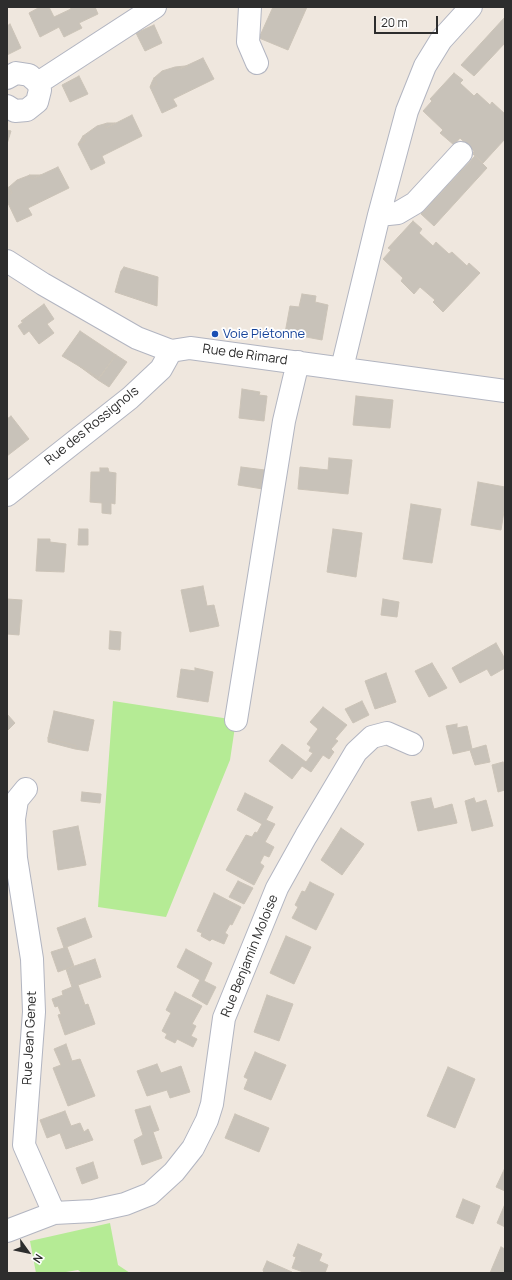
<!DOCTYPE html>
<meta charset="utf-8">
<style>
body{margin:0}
#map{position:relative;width:512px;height:1280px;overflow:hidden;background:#efe7de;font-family:Manrope,sans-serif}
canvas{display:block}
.frame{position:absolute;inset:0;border:8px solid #2d2d2d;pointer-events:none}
.north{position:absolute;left:8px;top:1232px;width:40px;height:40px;-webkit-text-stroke:3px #fff;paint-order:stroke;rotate:123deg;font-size:11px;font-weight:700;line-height:16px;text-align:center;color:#2d2d2d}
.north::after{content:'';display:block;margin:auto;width:14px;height:18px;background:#2d2d2d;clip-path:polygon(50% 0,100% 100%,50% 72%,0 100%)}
.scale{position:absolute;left:374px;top:16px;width:64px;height:18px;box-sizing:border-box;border:2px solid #2d2d2d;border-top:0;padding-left:5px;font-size:12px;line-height:14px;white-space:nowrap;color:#2d2d2d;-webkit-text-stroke:3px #fff;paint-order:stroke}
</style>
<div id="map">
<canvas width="512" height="1280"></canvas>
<div class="frame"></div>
<div class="north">N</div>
<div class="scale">20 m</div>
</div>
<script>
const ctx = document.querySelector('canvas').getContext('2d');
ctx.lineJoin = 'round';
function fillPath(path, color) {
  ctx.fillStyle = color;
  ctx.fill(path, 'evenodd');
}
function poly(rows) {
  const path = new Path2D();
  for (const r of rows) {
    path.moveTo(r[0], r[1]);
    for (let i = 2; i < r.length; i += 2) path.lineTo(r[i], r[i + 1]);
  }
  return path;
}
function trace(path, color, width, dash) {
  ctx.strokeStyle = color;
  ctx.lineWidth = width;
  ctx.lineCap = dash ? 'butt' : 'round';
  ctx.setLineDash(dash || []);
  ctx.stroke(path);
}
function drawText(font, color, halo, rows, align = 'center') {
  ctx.font = font + ' Manrope,sans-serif';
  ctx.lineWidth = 3.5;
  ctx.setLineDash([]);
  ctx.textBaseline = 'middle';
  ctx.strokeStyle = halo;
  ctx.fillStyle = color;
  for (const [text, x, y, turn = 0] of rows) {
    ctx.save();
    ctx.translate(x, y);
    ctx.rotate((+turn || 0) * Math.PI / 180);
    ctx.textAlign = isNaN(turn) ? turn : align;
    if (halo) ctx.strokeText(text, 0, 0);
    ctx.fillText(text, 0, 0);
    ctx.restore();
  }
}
const green = poly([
 [113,701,236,720,230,760,166,917,98,907],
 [110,1223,118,1265,130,1273,82,1273,78,1270,60,1273,36,1273,30,1241]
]);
const building = poly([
 [40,7,49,7,54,17,71,9,70,7,95,7,98,14,79,23,82,28,64,37,59,27,40,37,29,13,40,7],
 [273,7,307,7,288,50,259,38,273,7],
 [505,17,505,43,474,76,461,65,505,17],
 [10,24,21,48,7,55,7,26,10,24],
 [154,25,162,43,145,51,136,33,154,25],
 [203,58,214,79,173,99,177,106,162,113,150,87,157,84,154,78,162,71,175,67,177,70,203,58],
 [187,66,177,70,175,67,185,66,187,66],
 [454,73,463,80,460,83,474,96,477,93,490,105,492,102,505,114,505,139,483,163,473,154,474,151,460,138,454,145,440,133,443,130,423,111,432,101,430,99,454,73],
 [79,76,88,94,70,102,62,85,79,76],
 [154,78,157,84,150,87,152,82,154,78],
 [132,115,142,136,102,156,105,163,91,170,78,144,85,141,83,136,97,126,104,124,106,128,132,115],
 [115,123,106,128,104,124,107,123,115,123],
 [7,130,11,131,7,144,7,130],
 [83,136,85,141,78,144,80,141,83,136],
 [475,156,487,168,434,226,421,214,475,156],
 [58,167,69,188,28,208,32,215,17,222,7,201,7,195,12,193,9,187,17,180,30,175,32,179,58,167],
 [30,175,41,175,32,179,30,175],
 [9,187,12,193,7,195,7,190,9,187],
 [413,221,422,229,419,233,433,246,436,242,449,254,452,252,467,266,469,263,480,273,443,312,433,302,435,300,420,287,414,294,401,281,403,278,383,259,391,250,388,248,413,221],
 [124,267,158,277,157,306,115,292,121,271,124,267],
 [302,294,316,296,315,302,328,305,322,340,285,333,290,306,299,307,302,294],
 [44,304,54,319,47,324,54,333,39,344,29,331,24,335,18,326,23,322,21,321,44,304],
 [80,331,116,355,99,378,62,356,80,331],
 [116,355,127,362,109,387,98,380,116,355],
 [79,366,99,378,98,380,79,366],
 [242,389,260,392,259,395,267,396,264,421,239,418,242,389],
 [356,396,393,400,390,428,353,425,356,396],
 [11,416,29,439,7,456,7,419,11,416],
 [329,458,352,460,348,494,298,489,300,467,328,470,329,458],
 [241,467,265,470,263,489,238,485,241,467],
 [100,468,108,468,109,472,116,473,115,504,111,503,111,514,102,513,102,503,90,502,91,472,100,472,100,468],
 [478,482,505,487,505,505,501,530,471,525,478,482],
 [411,504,441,509,432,563,403,559,411,504],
 [79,529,88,529,88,545,78,545,79,529],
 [333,529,362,533,356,577,327,572,333,529],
 [38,539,50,539,50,542,66,544,64,572,36,571,38,539],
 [203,586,207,606,214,605,219,626,190,632,181,590,203,586],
 [7,599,22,600,19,635,7,634,7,599],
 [383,599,399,602,397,617,381,615,383,599],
 [110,631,121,632,120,650,109,649,110,631],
 [496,643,505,659,505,668,491,676,487,669,460,683,452,668,496,643],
 [432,663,447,688,429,697,415,671,432,663],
 [195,668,213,672,208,702,177,697,181,669,195,671,195,668],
 [386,673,396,702,375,709,365,681,386,673],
 [362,701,369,715,353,723,345,709,362,701],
 [323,707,347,725,335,739,338,741,331,749,334,752,329,759,323,755,311,772,302,766,292,779,269,761,282,744,306,762,313,753,309,751,311,747,307,744,318,729,310,722,323,707],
 [54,711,94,720,88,751,75,749,76,746,48,738,54,711],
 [7,714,15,723,7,731,7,714],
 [457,724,457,728,467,726,472,749,486,745,490,762,475,765,470,750,453,754,446,726,457,724],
 [48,738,76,746,75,749,48,742,48,738],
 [503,762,505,765,505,790,498,792,492,765,503,762],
 [82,792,101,794,100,803,81,801,82,792],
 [245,793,273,807,266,820,275,824,265,842,274,847,269,857,264,855,260,863,264,866,254,885,226,870,246,835,252,837,255,832,257,833,262,824,237,810,245,793],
 [431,798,434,809,452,804,457,823,418,831,411,802,431,798],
 [474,798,476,803,486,800,493,826,472,831,465,801,474,798],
 [78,826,86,865,58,870,53,831,78,826],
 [341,828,364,844,342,875,321,860,341,828],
 [238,881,253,888,244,904,229,897,238,881],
 [310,882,334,894,316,930,292,918,298,907,295,905,302,891,305,892,310,882],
 [214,893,241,907,232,925,230,924,225,933,228,935,224,944,212,939,210,941,201,936,202,933,197,931,214,893],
 [85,918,92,937,64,948,57,928,85,918],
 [286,936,311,947,294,984,270,973,286,936],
 [67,947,74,966,58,972,51,952,67,947],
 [186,949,212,963,204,981,216,987,207,1005,192,996,200,980,177,967,186,949],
 [95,959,101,977,78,985,85,1005,88,1004,95,1024,65,1035,58,1015,61,1014,58,1006,55,1007,52,999,63,995,62,991,72,987,66,969,95,959],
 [175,992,202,1006,192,1024,196,1026,191,1036,197,1039,193,1047,177,1039,175,1043,165,1038,167,1034,162,1031,171,1013,166,1010,175,992],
 [267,995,293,1004,279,1041,254,1032,267,995],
 [66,1044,72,1061,80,1059,95,1096,68,1106,53,1068,61,1065,54,1049,66,1044],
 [255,1052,286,1065,271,1100,244,1089,248,1079,244,1077,255,1052],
 [157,1064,161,1073,181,1066,190,1092,170,1098,167,1090,147,1096,137,1071,157,1064],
 [448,1067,475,1079,455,1128,427,1116,448,1067],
 [150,1106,159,1130,153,1132,162,1158,142,1165,134,1140,143,1135,135,1110,150,1106],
 [65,1111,71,1126,80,1123,84,1132,88,1129,93,1140,66,1149,60,1133,47,1138,40,1120,65,1111],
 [235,1114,269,1128,259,1152,225,1138,235,1114],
 [93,1162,98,1178,82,1184,76,1168,93,1162],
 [504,1170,505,1171,505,1191,496,1187,504,1170],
 [463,1199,480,1206,473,1224,456,1217,463,1199],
 [505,1204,505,1227,497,1223,505,1204],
 [298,1244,322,1254,319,1261,328,1265,325,1273,306,1273,292,1268,296,1257,293,1256,298,1244],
 [501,1247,505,1249,505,1273,490,1273,501,1247],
 [267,1261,292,1272,291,1273,264,1273,263,1270,267,1261]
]);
const minor = poly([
 [250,7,248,42,257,63],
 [7,78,16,73,29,75,38,83,40,90,37,102,27,110,15,111,7,106],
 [38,83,155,7],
 [379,215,398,213,415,203,461,153],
 [7,261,43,284,137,338,171,351,190,348,505,391],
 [342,368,379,215,407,111,425,66,441,40,471,7],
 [7,495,130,398,161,369,171,351],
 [236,720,284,421,298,362],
 [26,789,17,800,14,819,16,858,32,959,34,1012,24,1145,54,1213],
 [7,1231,54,1213,93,1211,125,1204,150,1194,174,1172,193,1148,207,1120,212,1104,224,1018,277,888,306,836,356,752,372,737,387,733,412,744]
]);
const markers = [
 [215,334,4,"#1a4fb4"]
];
const transitNames = [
 ["Voie Piétonne",223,334]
];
const streetNames = [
 ["Rue de Rimard",245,355,8],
 ["Rue des Rossignols",92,426,-39],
 ["Rue Benjamin Moloise",250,956,-68],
 ["Rue Jean Genet",30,1038,-87]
];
fillPath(green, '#b5eb95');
fillPath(building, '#c8c2b9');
trace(building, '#cbc3b7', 1);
trace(minor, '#b2b5c1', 24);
trace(minor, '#fff', 22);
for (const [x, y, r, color] of markers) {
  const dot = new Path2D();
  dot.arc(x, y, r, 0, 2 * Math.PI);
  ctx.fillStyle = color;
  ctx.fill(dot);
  trace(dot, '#fff', 1.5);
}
drawText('13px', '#164399', '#fff', transitNames, 'left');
drawText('13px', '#2d2d2d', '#fff', streetNames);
</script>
